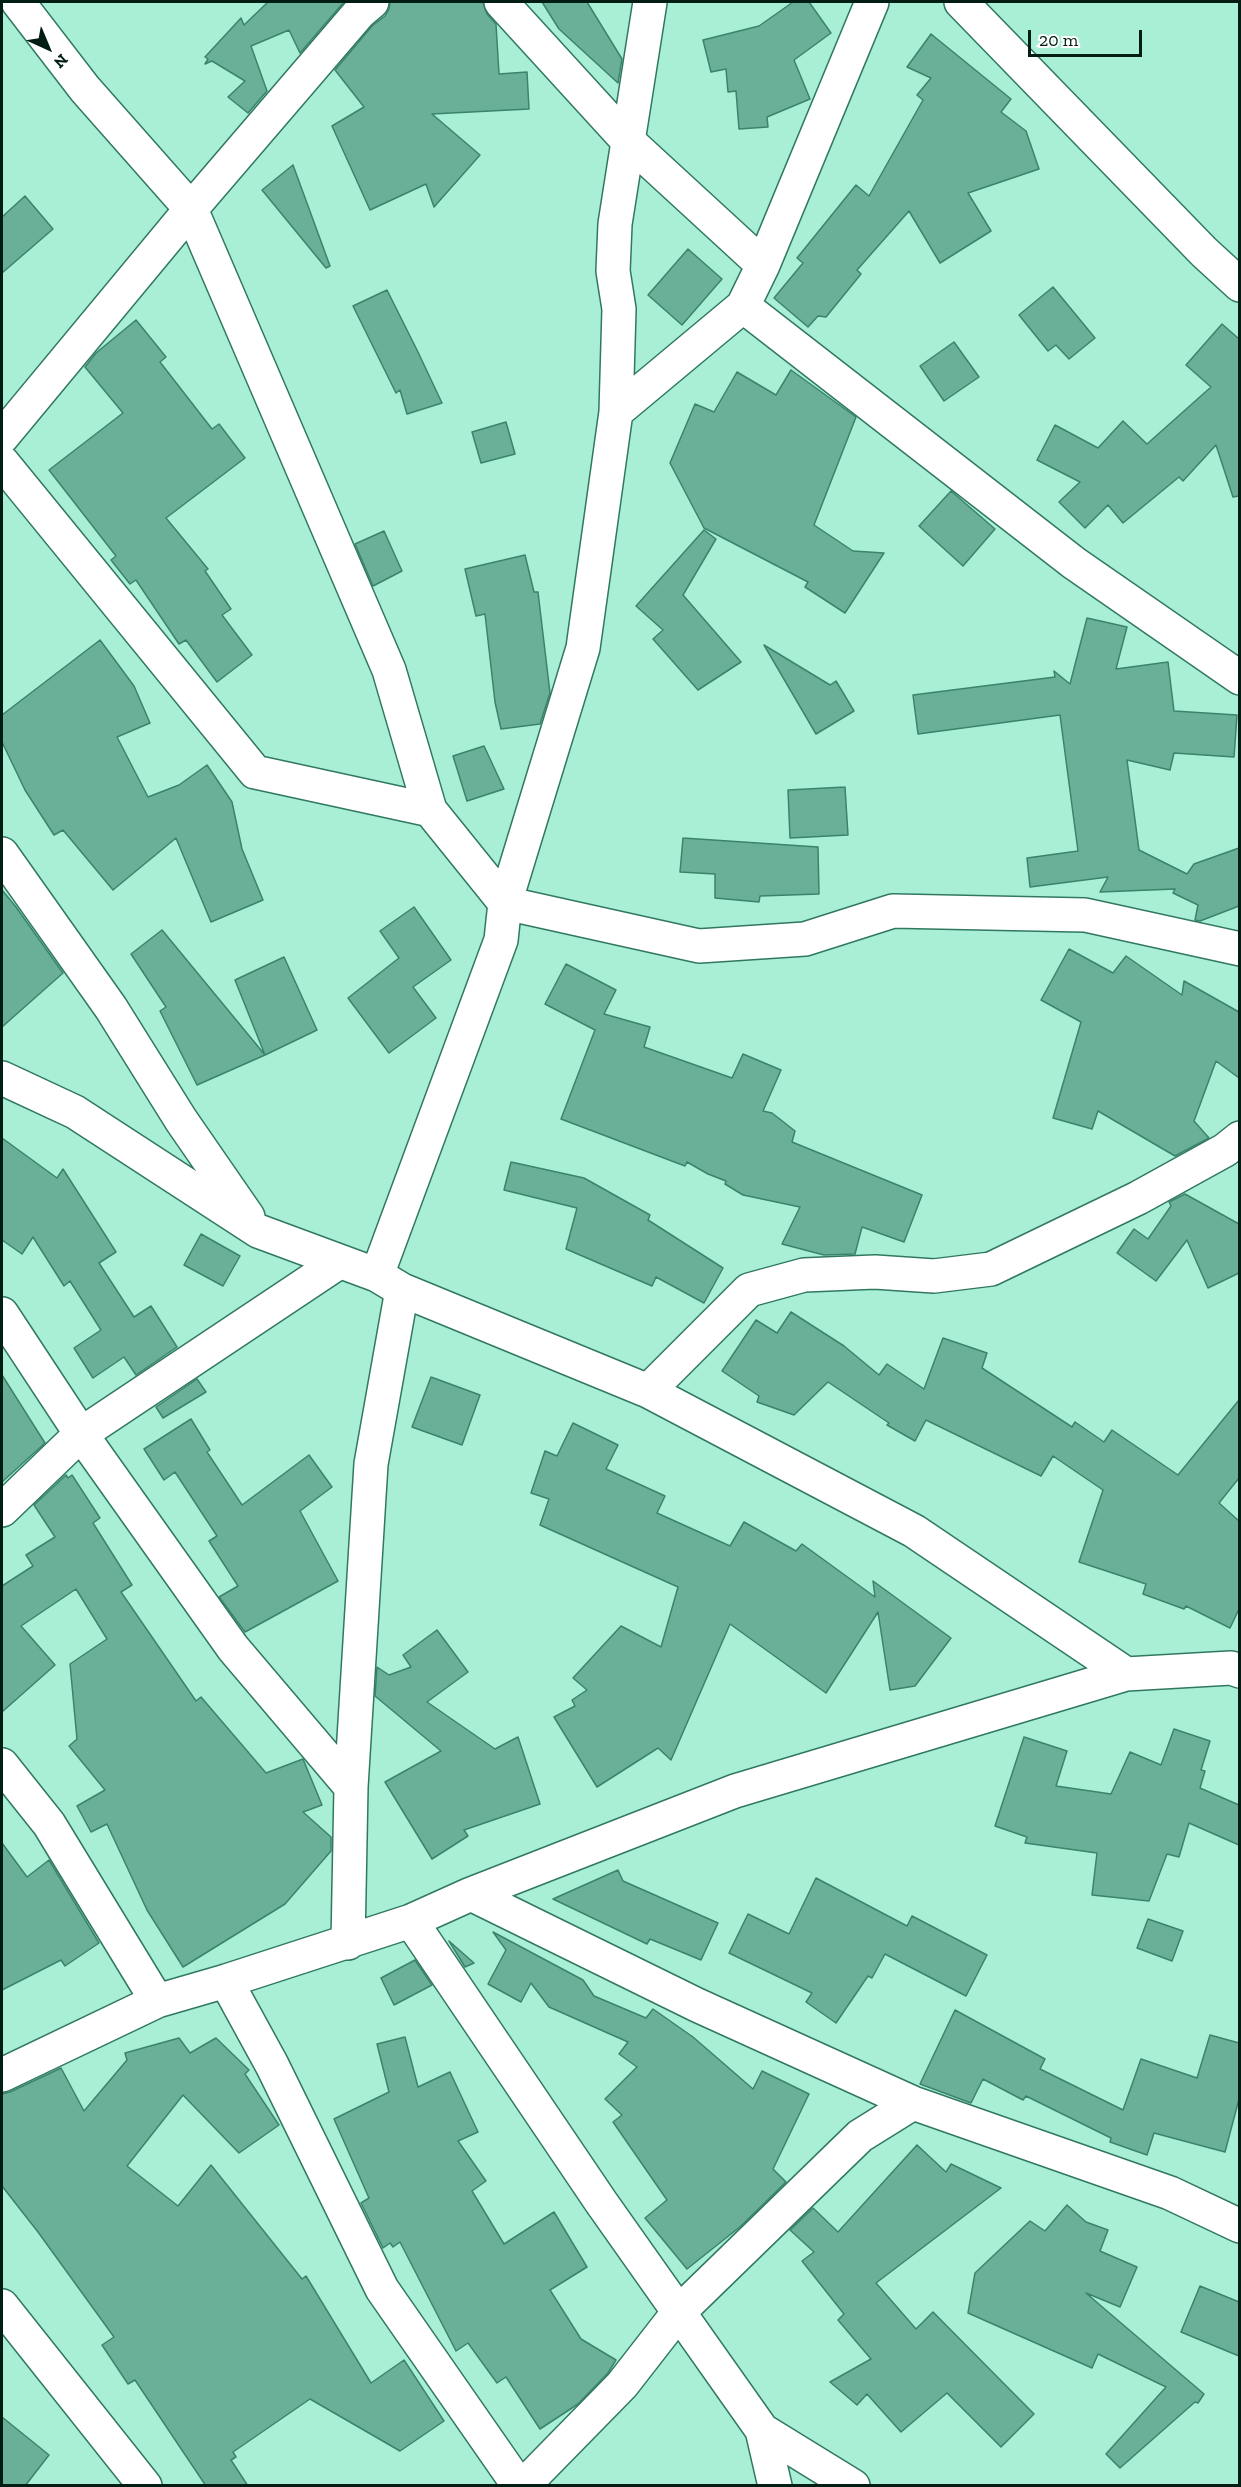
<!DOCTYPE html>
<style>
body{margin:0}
#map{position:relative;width:1241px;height:2487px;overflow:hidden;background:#a8efd5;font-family:"Zilla Slab",serif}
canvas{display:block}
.frame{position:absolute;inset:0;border:3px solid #011d14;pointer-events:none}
.north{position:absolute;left:18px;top:18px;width:60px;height:60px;-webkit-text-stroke:4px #fefefe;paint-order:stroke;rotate:136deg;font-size:16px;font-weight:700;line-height:24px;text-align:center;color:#011d14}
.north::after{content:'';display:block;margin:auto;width:21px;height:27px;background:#011d14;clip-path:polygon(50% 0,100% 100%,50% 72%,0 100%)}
.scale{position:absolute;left:1028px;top:30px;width:114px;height:27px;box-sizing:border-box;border:3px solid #011d14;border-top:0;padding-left:8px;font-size:18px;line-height:21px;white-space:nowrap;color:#011d14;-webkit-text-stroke:4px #fefefe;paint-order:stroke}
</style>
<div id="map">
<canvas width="1241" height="2487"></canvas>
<div class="frame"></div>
<div class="north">N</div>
<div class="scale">20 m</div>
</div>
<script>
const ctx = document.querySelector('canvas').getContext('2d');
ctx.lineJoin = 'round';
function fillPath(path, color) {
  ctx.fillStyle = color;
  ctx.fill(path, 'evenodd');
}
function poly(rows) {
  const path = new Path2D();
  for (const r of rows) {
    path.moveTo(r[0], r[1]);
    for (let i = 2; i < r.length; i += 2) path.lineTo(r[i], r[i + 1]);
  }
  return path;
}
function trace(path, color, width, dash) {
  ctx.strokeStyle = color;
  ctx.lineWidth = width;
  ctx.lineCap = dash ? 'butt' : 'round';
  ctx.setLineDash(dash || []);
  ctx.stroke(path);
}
const building = poly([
 [268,2,344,2,300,53,289,30,251,46,267,91,248,113,228,97,245,81,212,61,205,64,208,59,205,57,241,18,244,25,268,2],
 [390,2,483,2,487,14,496,24,499,74,527,72,529,109,432,114,480,155,434,207,426,184,370,210,332,126,364,107,335,70,372,26,385,16,389,9,390,2],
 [542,2,587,2,622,59,618,83,559,29,542,2],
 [793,2,809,2,831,33,794,60,810,99,767,117,768,127,739,129,736,91,728,92,726,69,711,72,703,40,759,26,793,2],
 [931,34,1011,99,1001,112,1026,131,1039,169,968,193,991,231,940,263,909,211,857,270,861,274,826,317,818,316,808,327,774,298,803,263,797,258,856,185,869,196,923,100,917,95,931,78,907,67,931,34],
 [293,165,330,266,326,268,262,190,293,165],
 [25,196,53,229,2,273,2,217,25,196],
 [688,249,722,279,682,325,648,295,688,249],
 [1053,287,1095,338,1069,359,1056,345,1048,351,1019,315,1053,287],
 [387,290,418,352,442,403,407,414,400,390,396,393,353,306,387,290],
 [136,320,166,357,160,362,212,429,219,424,245,458,166,518,208,569,205,571,231,609,222,615,252,655,217,682,186,640,179,644,136,580,130,584,111,560,116,556,49,470,123,413,85,367,96,353,136,320],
 [1222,324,1239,339,1239,496,1233,497,1216,445,1183,481,1179,477,1123,523,1108,505,1085,528,1059,502,1080,482,1037,460,1055,425,1098,448,1123,421,1147,444,1211,387,1186,365,1222,324],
 [954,342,979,377,944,401,920,366,954,342],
 [791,370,856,417,814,525,853,551,884,553,845,613,805,587,808,582,704,528,670,463,695,404,714,412,737,372,776,395,791,370],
 [506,422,515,454,481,463,472,432,506,422],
 [951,491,995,529,963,566,919,526,951,491],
 [704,530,716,539,683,595,741,662,698,690,653,639,663,630,636,606,704,530],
 [384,531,402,571,373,586,355,544,384,531],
 [525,555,534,592,538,592,550,693,540,724,501,729,495,702,485,614,476,616,465,569,525,555],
 [1087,618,1127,627,1116,669,1168,662,1174,711,1237,715,1234,757,1174,753,1170,770,1127,760,1139,850,1187,874,1194,864,1239,848,1239,906,1200,921,1195,920,1198,905,1173,893,1175,889,1100,892,1108,877,1030,887,1027,858,1078,851,1060,715,918,734,913,695,1055,677,1054,671,1070,684,1087,618],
 [100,640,134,686,150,723,117,737,148,797,179,785,207,765,232,802,242,849,263,900,211,922,176,838,113,890,63,830,54,835,25,790,2,742,2,715,100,640],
 [764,645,830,685,836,681,854,711,816,734,764,645],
 [484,746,504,789,467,801,453,756,484,746],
 [845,787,848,835,790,838,788,790,845,787],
 [683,838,818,847,819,894,760,896,759,902,715,898,715,874,680,872,683,838],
 [2,890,16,907,63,973,2,1027,2,890],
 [414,907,451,960,413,987,436,1018,389,1053,348,998,399,958,380,931,414,907],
 [162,930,265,1055,197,1085,160,1011,166,1007,131,954,162,930],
 [1069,949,1113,973,1126,956,1182,995,1184,981,1239,1012,1239,1078,1216,1061,1194,1121,1209,1138,1175,1156,1098,1111,1092,1129,1053,1118,1081,1022,1041,1000,1069,949],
 [284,957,317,1030,265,1055,235,980,284,957],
 [566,964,616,990,604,1014,650,1027,644,1047,732,1078,743,1054,781,1070,763,1111,772,1113,795,1131,792,1142,922,1195,904,1242,862,1227,855,1254,824,1255,782,1244,800,1207,743,1195,725,1184,726,1181,708,1174,687,1162,685,1166,561,1119,595,1030,545,1004,566,964],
 [2,1138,57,1178,63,1169,116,1252,99,1263,134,1317,151,1306,177,1347,136,1375,124,1357,93,1378,74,1348,101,1330,70,1281,64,1286,33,1237,22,1254,2,1240,2,1138],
 [511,1162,584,1178,650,1215,648,1220,723,1268,704,1303,656,1277,652,1286,566,1249,577,1208,504,1190,511,1162],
 [1185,1194,1239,1224,1239,1273,1208,1288,1187,1240,1156,1281,1117,1253,1134,1229,1148,1239,1171,1206,1169,1202,1185,1194],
 [201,1234,240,1256,223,1286,184,1265,201,1234],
 [791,1312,844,1346,879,1375,887,1364,924,1389,943,1338,987,1353,982,1368,1072,1427,1075,1422,1104,1442,1112,1430,1178,1475,1239,1400,1239,1478,1219,1503,1239,1521,1239,1609,1230,1628,1186,1606,1184,1609,1143,1594,1146,1584,1079,1562,1103,1490,1053,1456,1041,1476,926,1420,915,1441,887,1425,889,1423,828,1382,794,1415,757,1402,759,1396,722,1371,756,1320,777,1333,791,1312],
 [2,1375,45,1443,2,1482,2,1375],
 [431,1377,480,1395,462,1445,412,1427,431,1377],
 [197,1379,206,1392,163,1418,156,1407,197,1379],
 [191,1419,210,1450,207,1452,242,1505,309,1455,332,1487,300,1511,338,1581,245,1632,219,1597,238,1586,209,1541,217,1536,175,1472,164,1480,144,1449,191,1419],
 [573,1423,618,1445,606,1469,665,1496,657,1513,730,1546,744,1522,796,1551,802,1544,875,1597,873,1581,951,1638,915,1686,890,1690,878,1612,826,1693,730,1624,671,1760,658,1748,597,1787,554,1717,575,1706,572,1700,587,1690,573,1678,621,1626,661,1647,678,1587,540,1525,549,1499,531,1493,545,1451,557,1456,573,1423],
 [66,1475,68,1478,72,1475,100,1518,93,1523,132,1585,121,1592,196,1701,201,1697,266,1773,303,1759,322,1805,303,1812,331,1837,331,1851,285,1904,183,1967,147,1910,107,1824,91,1832,77,1806,105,1790,69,1746,77,1739,70,1664,107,1639,76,1589,21,1626,55,1665,2,1712,2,1586,33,1566,26,1555,55,1537,34,1505,66,1475],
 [437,1630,468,1672,427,1702,495,1749,518,1737,540,1804,464,1830,468,1836,432,1859,385,1782,441,1751,375,1696,377,1667,389,1675,411,1667,403,1655,437,1630],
 [1174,1729,1210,1741,1201,1770,1205,1771,1200,1788,1239,1805,1239,1845,1189,1823,1179,1857,1167,1854,1149,1901,1092,1895,1097,1853,1025,1843,1027,1837,995,1826,1024,1737,1067,1751,1056,1786,1111,1794,1130,1752,1161,1765,1174,1729],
 [2,1843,27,1877,49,1860,99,1943,65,1966,61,1960,2,1990,2,1843],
 [618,1870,623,1881,718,1923,701,1960,650,1939,647,1944,553,1899,618,1870],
 [816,1878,907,1926,912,1916,987,1955,966,1996,885,1954,872,1978,868,1976,836,2023,806,2002,812,1993,729,1953,748,1914,789,1934,816,1878],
 [1148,1919,1183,1931,1172,1961,1137,1948,1148,1919],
 [493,1932,583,1980,594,1996,646,2018,653,2009,693,2037,753,2089,762,2071,809,2094,773,2169,786,2182,741,2226,687,2269,645,2218,667,2200,613,2122,622,2115,605,2099,637,2067,619,2054,628,2042,549,2007,531,1983,521,2002,488,1984,506,1950,493,1932],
 [449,1941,474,1963,465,1967,449,1941],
 [415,1960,432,1985,394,2005,381,1978,415,1960],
 [955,2010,1045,2059,1040,2069,1123,2110,1141,2059,1197,2078,1210,2035,1239,2043,1239,2099,1225,2152,1154,2133,1147,2155,1110,2142,1111,2138,1026,2096,1023,2100,983,2079,971,2103,920,2084,955,2010],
 [405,2037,418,2087,450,2072,478,2132,458,2141,486,2181,472,2191,504,2244,554,2212,587,2267,550,2290,581,2339,616,2360,608,2373,578,2404,540,2429,506,2377,497,2383,468,2343,456,2351,400,2242,393,2247,390,2243,383,2248,361,2203,369,2198,334,2119,389,2092,377,2044,405,2037],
 [179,2038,190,2053,216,2038,249,2070,245,2074,279,2125,239,2153,183,2095,127,2166,178,2206,211,2165,302,2279,306,2276,371,2383,404,2360,444,2421,400,2451,310,2399,233,2452,236,2457,231,2460,248,2486,206,2486,135,2380,128,2384,102,2345,114,2337,38,2232,2,2186,2,2094,10,2092,61,2068,84,2111,127,2060,125,2053,179,2038],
 [917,2145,946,2172,951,2164,1001,2188,876,2283,916,2329,933,2312,1034,2414,1001,2447,947,2393,901,2432,867,2394,857,2405,830,2382,871,2359,838,2320,844,2314,802,2261,814,2252,790,2230,813,2208,838,2232,917,2145],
 [1067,2205,1086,2222,1108,2230,1100,2251,1137,2267,1120,2307,1086,2293,1204,2394,1198,2403,1195,2402,1120,2468,1106,2454,1166,2387,1098,2354,1092,2368,968,2313,975,2273,1030,2221,1045,2231,1067,2205],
 [1200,2286,1239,2302,1239,2356,1181,2332,1200,2286],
 [2,2417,49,2455,25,2486,2,2486,2,2417]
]);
const street = poly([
 [18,2,85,89,191,209,389,670,430,810,505,903,699,946,805,939,893,911,1085,915,1240,949],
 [501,2,627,140,763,265],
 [961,2,1204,252,1240,285],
 [743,306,1074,563,1240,678],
 [616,412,619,309,613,271,615,224,650,2],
 [2,437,191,209,359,13,372,2],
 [2,462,255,772,430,810],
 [2,854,111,1008,181,1120,248,1217],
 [2,1078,75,1112,258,1231,377,1275,402,1290,648,1391,914,1531,1126,1674,1231,1668,1240,1671],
 [377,1275,501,940,505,903,583,648,616,412,743,306,763,265,872,2],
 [2,1314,81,1434,233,1648,351,1787],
 [648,1391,749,1290,804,1275,875,1272,934,1276,991,1269,1138,1198,1225,1150,1240,1138],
 [2,1510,81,1434,339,1262],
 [2,1765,49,1824,157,2001],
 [471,1894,697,2005,913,2103,1170,2193,1240,2226],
 [411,1921,601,2202,762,2430,775,2486],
 [348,1943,351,1787,371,1464,402,1290],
 [226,1981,272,2065,382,2289,519,2486],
 [2,2075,157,2001,226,1981,411,1921,471,1894,735,1791,1126,1674],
 [2,2306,145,2486],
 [762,2430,853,2486],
 [523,2486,622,2385,678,2313,860,2136,913,2103]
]);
fillPath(building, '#6ab098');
trace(building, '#3c836c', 1.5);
trace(street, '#317862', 36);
trace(street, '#fff', 33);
</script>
